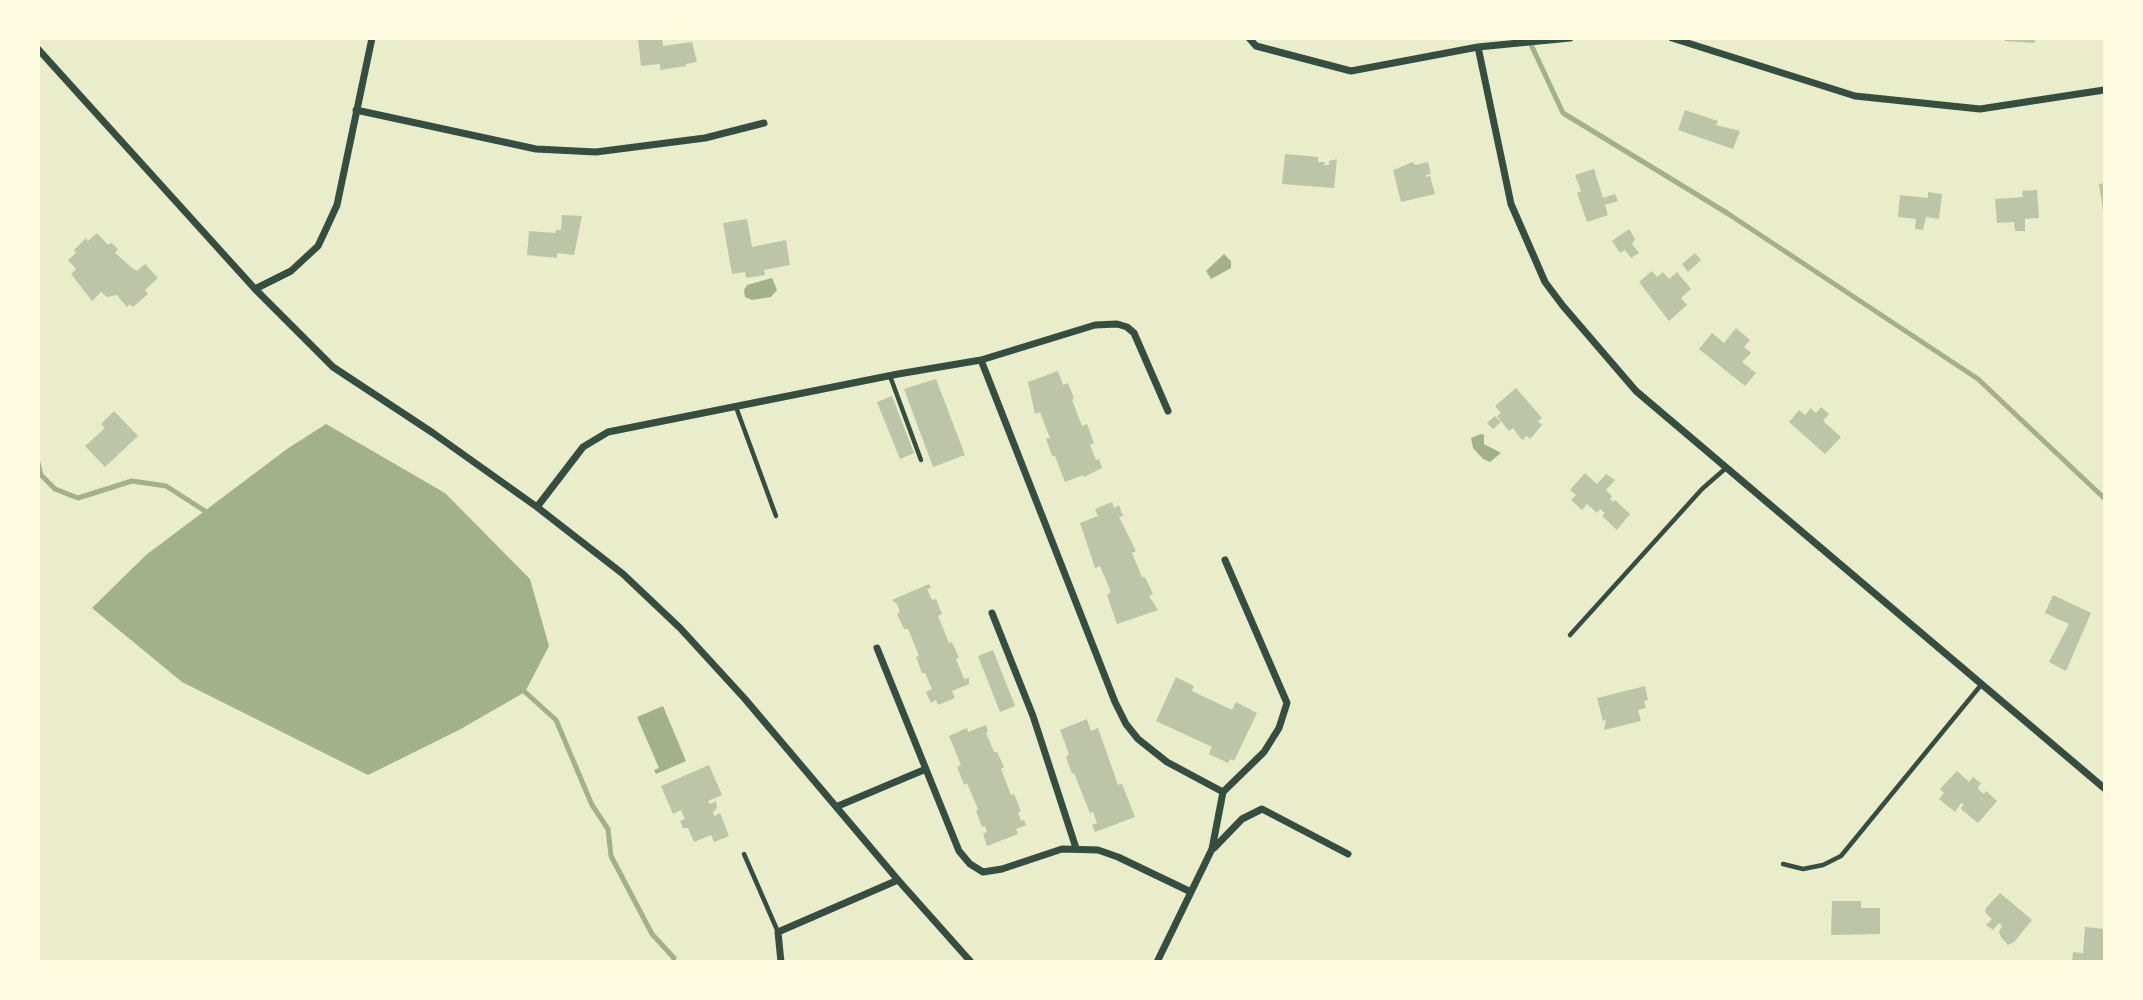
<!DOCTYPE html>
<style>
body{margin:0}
#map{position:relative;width:2143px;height:1000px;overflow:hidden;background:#e9edc9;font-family:Ubuntu,sans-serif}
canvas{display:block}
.frame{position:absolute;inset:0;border:40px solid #fefae0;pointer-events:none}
</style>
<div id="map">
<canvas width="2143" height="1000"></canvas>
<div class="frame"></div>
</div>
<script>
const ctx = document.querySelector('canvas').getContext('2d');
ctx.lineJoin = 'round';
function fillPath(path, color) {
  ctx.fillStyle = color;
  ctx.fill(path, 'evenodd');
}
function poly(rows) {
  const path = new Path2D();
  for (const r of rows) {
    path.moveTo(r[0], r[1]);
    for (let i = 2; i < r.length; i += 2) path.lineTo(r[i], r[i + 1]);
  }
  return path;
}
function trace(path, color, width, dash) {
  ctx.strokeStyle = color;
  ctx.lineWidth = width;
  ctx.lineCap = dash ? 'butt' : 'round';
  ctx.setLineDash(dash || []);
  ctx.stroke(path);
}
const water = poly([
 [1224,254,1231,261,1231,268,1211,279,1206,271],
 [772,278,777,290,771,297,752,300,745,297,744,290,747,285],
 [326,424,445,493,530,579,549,646,525,692,459,730,368,775,182,682,92,608,146,555,287,449],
 [1481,434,1484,435,1484,444,1501,453,1490,462,1483,459,1473,448,1471,438],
 [663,706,686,761,656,774,654,770,659,768,637,717]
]);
const stream = poly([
 [1528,38,1563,113,1727,213,1978,379,2104,498],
 [38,463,41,475,55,489,78,498,132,481,166,486,205,511],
 [525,692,556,720,592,805,608,829,611,856,652,934,674,958,673,962]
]);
const building = poly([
 [638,38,662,38,663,46,692,42,697,62,686,64,686,66,660,70,660,64,641,66],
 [2005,38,2035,38,2035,43,2005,41],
 [1685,110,1718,121,1716,125,1740,131,1733,149,1678,130],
 [1285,154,1318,157,1318,162,1325,162,1324,165,1329,165,1329,161,1337,159,1334,188,1282,184],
 [1413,162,1415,165,1428,162,1431,174,1426,175,1426,177,1430,176,1435,194,1401,202,1393,170],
 [1594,169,1603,198,1615,194,1618,201,1605,205,1608,215,1587,222,1577,193,1581,191,1575,175],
 [2104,183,2104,211,2103,211,2099,184],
 [2037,190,2039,218,2025,219,2025,231,2015,231,2014,222,1997,223,1995,199,2023,197,2022,191],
 [1928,192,1942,194,1939,219,1926,217,1923,230,1915,229,1916,219,1898,217,1900,195,1928,198],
 [562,215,582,216,574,255,557,253,557,258,527,255,529,231,555,233,556,230,561,230],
 [747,219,752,247,786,240,790,265,764,270,765,275,746,278,745,272,732,274,723,223],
 [1629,229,1635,239,1632,244,1639,253,1631,258,1625,250,1620,253,1612,241],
 [97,233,108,245,111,243,118,249,115,253,131,267,137,271,145,264,158,278,145,290,148,294,133,307,130,304,127,307,117,295,107,297,101,292,92,301,71,274,76,269,68,260,76,253,74,250,86,238,88,241],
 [1695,253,1701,260,1688,272,1682,264],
 [1652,271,1657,277,1663,272,1669,279,1677,272,1691,289,1681,298,1687,305,1669,321,1639,282],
 [1736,328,1750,340,1744,347,1751,353,1742,362,1756,373,1745,386,1699,349,1712,333,1724,343],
 [1058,371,1063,385,1068,383,1074,398,1072,400,1082,426,1087,424,1094,443,1090,445,1096,460,1099,459,1102,468,1084,477,1083,475,1065,482,1055,456,1052,456,1046,439,1050,438,1040,412,1035,414,1028,382],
 [936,379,965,455,933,467,904,389],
 [1516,388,1542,418,1538,421,1542,425,1530,439,1527,436,1522,440,1513,428,1509,431,1497,416,1501,413,1495,406],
 [892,396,914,453,900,459,877,402],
 [1821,407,1829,414,1823,421,1841,437,1825,454,1789,422,1799,410,1805,415,1811,408,1816,413],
 [114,411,138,436,105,467,85,446,105,428,101,424],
 [1495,416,1501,422,1493,429,1487,423],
 [1585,473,1597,484,1606,474,1615,480,1606,490,1612,496,1610,499,1613,502,1615,500,1630,514,1617,530,1602,516,1605,513,1600,509,1597,513,1587,504,1582,510,1571,500,1576,495,1570,490],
 [1112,502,1114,508,1119,505,1123,516,1119,517,1136,551,1132,553,1142,577,1145,577,1153,594,1149,596,1158,610,1117,624,1107,595,1111,592,1100,566,1095,568,1080,523,1098,516,1095,509],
 [929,584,931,588,927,589,932,600,936,599,942,614,938,616,949,643,952,642,959,658,956,659,964,679,969,678,969,684,952,691,955,698,938,705,936,700,931,703,926,692,932,689,925,673,922,673,916,657,919,656,908,629,904,629,897,614,900,612,897,604,892,600],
 [2053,595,2091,613,2066,671,2049,662,2069,624,2045,613],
 [993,650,1015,706,1000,712,978,656],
 [1176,677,1194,686,1192,691,1232,710,1236,702,1257,713,1234,761,1230,759,1228,763,1209,754,1212,747,1156,721],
 [1645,686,1648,700,1644,701,1646,708,1638,710,1641,721,1604,730,1606,720,1603,721,1597,698],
 [1087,719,1091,731,1098,728,1118,785,1122,784,1135,817,1095,832,1092,825,1097,823,1093,812,1090,813,1074,773,1072,774,1066,757,1069,754,1060,730],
 [986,725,988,732,986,733,994,752,997,752,1004,767,1001,769,1011,795,1014,794,1021,811,1018,812,1021,821,1024,820,1026,825,1016,829,1018,834,987,846,983,834,987,832,985,826,982,827,976,811,978,809,967,783,964,785,957,767,961,765,949,736,967,728,968,732],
 [709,765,722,795,708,801,710,804,716,801,717,808,713,812,714,816,720,813,729,836,714,842,711,835,694,842,688,828,683,828,680,821,685,819,681,810,673,814,661,786],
 [1957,771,1969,782,1973,777,1981,783,1978,787,1979,790,1984,794,1986,791,1997,801,1978,823,1961,809,1964,804,1961,803,1955,812,1939,799,1944,793,1940,789],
 [2000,893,2032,920,2014,942,2008,945,2001,937,1999,932,2002,926,1999,923,1993,930,1986,925,1992,919,1985,912,1986,908],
 [1832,901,1861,901,1861,908,1880,908,1880,934,1831,935],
 [2085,927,2104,929,2104,962,2072,962,2073,952,2083,953]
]);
const service = poly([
 [890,376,921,460],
 [736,407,776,516],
 [1570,635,1702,489,1726,468],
 [744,854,778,932],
 [1783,864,1803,869,1823,865,1841,856,1981,685]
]);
const minor = poly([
 [1249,38,1256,46,1351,71,1478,47,1570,38],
 [1672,38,1855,96,1980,109,2104,90],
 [1478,47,1511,204,1545,282,1563,306,1636,391,2104,788],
 [38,49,255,289,333,367,433,433,537,507,623,574,680,628,745,699,898,880,971,962],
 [356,110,536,149,596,152,705,138,764,123],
 [255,289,291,271,318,246,326,229,337,205,372,38],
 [981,360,1115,702,1126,724,1138,739,1167,762,1223,792],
 [537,507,583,447,608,432,898,374,981,360,1095,325,1117,324,1127,327,1134,333,1168,411],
 [992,613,1033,716,1076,848],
 [877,648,959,851,970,864,983,872,1002,869,1062,849,1098,850,1118,857,1191,892],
 [838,806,926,769],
 [1214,848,1242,819,1262,809,1348,854],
 [781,962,778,932,898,880],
 [1157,962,1212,849,1223,792,1264,752,1279,728,1287,703,1225,560]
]);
fillPath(water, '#a3b18a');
trace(stream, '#a3b18a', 5);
fillPath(building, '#bcc5a7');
trace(service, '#344e41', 4.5);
trace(minor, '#344e41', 7);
</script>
